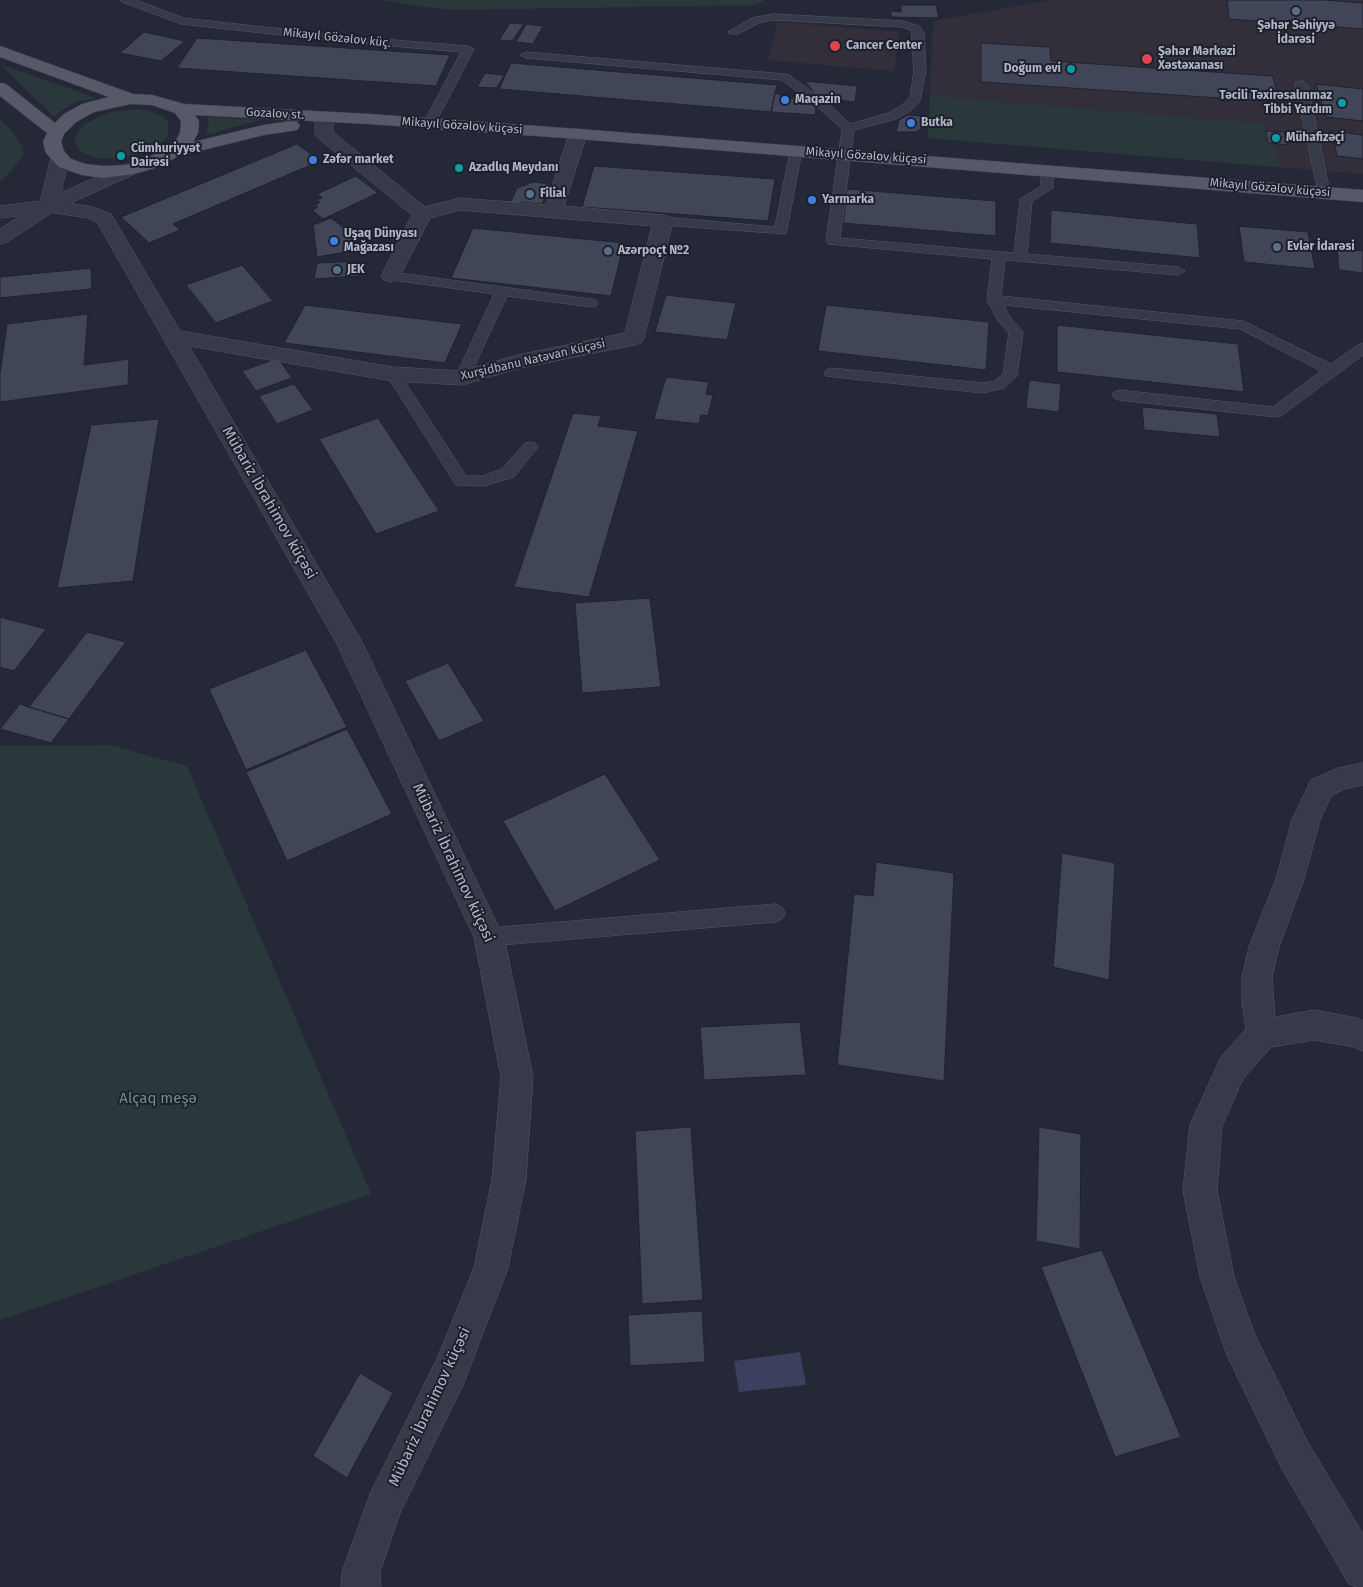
<!DOCTYPE html>
<meta charset="utf-8">
<style>
body{margin:0}
canvas{display:block;background:#242837}
</style>
<canvas width="1363" height="1587"></canvas>
<script>
const ctx = document.querySelector('canvas').getContext('2d');
ctx.lineJoin = 'round';
function fillPath(path, color) {
  ctx.fillStyle = color;
  ctx.fill(path, 'evenodd');
}
function poly(rows) {
  const path = new Path2D();
  for (const r of rows) {
    path.moveTo(r[0], r[1]);
    for (let i = 2; i < r.length; i += 2) path.lineTo(r[i], r[i + 1]);
  }
  return path;
}
function trace(path, color, width, dash) {
  ctx.strokeStyle = color;
  ctx.lineWidth = width;
  ctx.lineCap = dash ? 'butt' : 'round';
  ctx.setLineDash(dash || []);
  ctx.stroke(path);
}
function drawText(font, color, halo, rows, align = 'center') {
  ctx.font = font + ' "Fira Sans",sans-serif';
  ctx.lineWidth = 4;
  ctx.setLineDash([]);
  ctx.textBaseline = 'middle';
  ctx.strokeStyle = halo;
  ctx.fillStyle = color;
  for (const [text, x, y, turn = 0] of rows) {
    ctx.save();
    ctx.translate(x, y);
    ctx.rotate((+turn || 0) * Math.PI / 180);
    ctx.textAlign = isNaN(turn) ? turn : align;
    if (halo) ctx.strokeText(text, 0, 0);
    ctx.fillText(text, 0, 0);
    ctx.restore();
  }
}
const medical = poly([
 [1052,0,1363,0,1363,174,928,138,933,21],
 [778,22,899,32,894,71,768,60]
]);
const green = poly([
 [378,0,764,0,757,5,449,10],
 [0,64,96,98,77,102,59,112,54,117],
 [930,96,1264,124,1268,143,1274,144,1280,167,928,138],
 [139,109,152,112,162,116,168,122,169,130,166,138,157,146,144,153,113,159,98,158,85,154,77,148,75,140,77,132,85,124,110,112],
 [207,117,261,120,206,135,209,125],
 [0,119,11,130,22,146,23,155,11,171,0,181],
 [110,745,187,766,371,1194,0,1320,0,746]
]);
const water = poly([
 [800,1352,806,1385,739,1392,734,1361]
]);
const building = poly([
 [1227,0,1325,0,1363,3,1363,29,1229,19,1227,0],
 [901,5,936,5,939,18,891,17,891,11,901,12,901,5],
 [510,23,524,24,512,41,499,40,510,23],
 [526,24,543,26,533,44,516,42,526,24],
 [144,32,185,41,161,61,120,53,144,32],
 [197,38,450,55,436,86,177,68,197,38],
 [981,43,1050,47,1051,61,1273,76,1279,102,981,82,981,43],
 [511,63,777,85,771,112,499,89,511,63],
 [485,73,504,75,497,88,477,87,485,73],
 [805,81,857,86,855,102,818,98,805,81],
 [1316,84,1363,89,1363,121,1326,117,1316,84],
 [775,93,816,106,815,115,771,112,775,93],
 [908,115,925,116,923,127,916,132,896,132,899,120,908,115],
 [1266,131,1284,132,1287,145,1268,143,1266,131],
 [1332,131,1363,135,1363,159,1337,156,1332,131],
 [297,144,320,161,173,224,180,230,149,243,121,217,297,144],
 [594,166,775,179,768,221,582,207,594,166],
 [356,176,378,193,323,219,312,210,318,207,315,205,320,202,317,200,322,198,317,194,356,176],
 [533,182,550,184,542,204,520,202,518,207,499,205,501,200,511,201,517,188,533,182],
 [847,189,996,201,996,236,843,223,847,189],
 [1051,210,1197,224,1200,258,1050,243,1051,210],
 [331,218,350,232,358,250,317,257,313,225,331,218],
 [1239,226,1308,232,1315,269,1244,262,1239,226],
 [473,228,624,243,611,296,451,278,473,228],
 [1337,248,1363,251,1363,273,1339,270,1337,248],
 [360,261,359,276,314,279,317,263,360,261],
 [242,265,273,301,216,323,186,285,242,265],
 [91,268,92,289,0,298,0,277,91,268],
 [666,295,736,303,727,340,655,332,666,295],
 [305,305,462,324,445,363,284,343,305,305],
 [826,305,989,322,986,370,818,351,826,305],
 [88,314,84,365,129,359,128,385,0,402,0,374,7,324,88,314],
 [1057,325,1238,344,1244,392,1057,372,1057,325],
 [278,358,292,378,256,391,242,371,278,358],
 [666,377,709,382,706,394,713,395,708,416,701,415,699,424,654,419,666,377],
 [1029,380,1061,384,1059,412,1026,408,1029,380],
 [294,384,313,410,277,424,259,396,294,384],
 [1142,407,1217,414,1220,437,1144,430,1142,407],
 [573,413,601,416,598,426,638,431,589,597,514,587,573,413],
 [378,418,439,511,376,534,319,439,378,418],
 [159,419,133,581,57,588,91,425,159,419],
 [650,598,661,687,582,693,575,603,650,598],
 [0,617,46,629,14,671,0,667,0,617],
 [87,632,126,642,69,719,29,707,87,632],
 [306,650,347,727,246,770,209,689,306,650],
 [448,663,484,721,439,741,405,681,448,663],
 [20,704,29,707,69,719,51,743,0,729,20,704],
 [347,729,392,814,287,861,246,772,347,729],
 [605,774,660,860,555,911,503,821,605,774],
 [1062,853,1115,863,1109,980,1053,967,1062,853],
 [876,862,954,873,944,1081,837,1065,854,894,873,896,876,862],
 [800,1022,806,1075,704,1080,700,1027,800,1022],
 [691,1127,703,1300,642,1304,635,1131,691,1127],
 [1039,1127,1081,1134,1080,1249,1036,1241,1039,1127],
 [1102,1250,1181,1437,1115,1457,1041,1267,1102,1250],
 [702,1311,705,1362,630,1366,628,1315,702,1311],
 [360,1373,393,1393,347,1478,313,1456,360,1373]
]);
const service = poly([
 [121,0,136,0,183,18,345,36,468,46,474,49,435,124,429,128,423,124,461,52,345,42,181,24,122,2,121,0],
 [773,14,903,21,919,26,924,33,926,71,920,101,910,111,896,119,854,130,840,238,1014,253,1020,199,1041,186,1041,170,1047,166,1053,170,1053,188,1032,201,1027,254,1178,267,1185,271,1178,275,1005,260,1001,296,1243,321,1331,364,1358,345,1363,343,1363,355,1281,416,1276,417,1119,400,1114,398,1112,395,1114,392,1119,390,1273,407,1321,371,1240,329,1004,305,1009,316,1023,332,1017,376,1004,388,983,393,826,376,824,373,826,370,831,368,983,383,995,381,1003,374,1009,333,998,321,987,300,992,259,828,244,826,241,842,129,821,110,782,80,526,58,520,55,526,52,785,74,789,75,829,104,850,124,888,113,902,105,910,97,914,71,911,30,902,27,773,20,759,23,738,34,730,34,728,32,752,18,773,14],
 [1301,80,1307,84,1330,192,1324,196,1318,192,1295,84,1301,80],
 [796,147,802,151,786,234,663,225,656,221,663,217,775,227,790,151,796,147],
 [391,272,591,299,596,300,598,303,596,306,591,307,507,296,469,378,467,381,462,383,457,381,455,378,494,294,386,279,384,276,386,273,391,272],
 [393,369,398,371,466,476,483,476,502,469,525,443,530,442,535,443,538,447,514,477,484,486,456,485,386,374,388,371,393,369],
 [775,904,782,907,785,913,782,919,775,922,489,946,482,943,479,937,482,931,489,928,775,904]
]);
const minor = poly([
 [324,117,330,118,333,122,333,132,425,207,460,198,546,205,569,134,572,130,578,129,584,130,587,134,564,206,663,215,670,217,673,221,644,338,641,343,634,345,520,368,462,385,393,381,189,346,362,642,499,928,504,937,533,1077,526,1179,508,1268,463,1385,400,1513,380,1572,381,1587,341,1587,342,1572,370,1494,436,1361,474,1268,492,1179,501,1077,474,937,337,644,97,222,88,218,49,212,0,218,0,206,49,200,93,207,111,214,180,331,393,367,462,371,518,355,625,333,652,226,460,210,430,218,398,280,391,282,384,280,381,276,412,215,318,138,315,134,315,122,318,118,324,117],
 [1363,763,1363,785,1344,789,1331,796,1320,820,1304,879,1279,947,1272,977,1275,1017,1314,1010,1357,1018,1363,1021,1363,1051,1354,1047,1314,1040,1271,1047,1243,1079,1222,1126,1217,1190,1234,1277,1255,1335,1307,1441,1363,1534,1363,1587,1357,1587,1349,1584,1281,1467,1227,1355,1200,1277,1183,1190,1190,1125,1221,1057,1246,1029,1242,1003,1242,977,1249,947,1276,879,1292,820,1311,780,1338,768,1363,763]
]);
const tertiary = poly([
 [60,153,66,154,69,158,61,193,120,166,127,164,134,166,136,170,134,174,56,210,7,242,0,244,0,229,40,203,51,158,54,154,60,153]
]);
const primary = poly([
 [0,46,133,94,152,95,184,104,369,114,578,129,1363,190,1363,202,578,139,369,124,195,115,199,121,198,133,193,142,264,125,291,121,297,122,300,126,297,130,291,131,264,135,179,156,155,168,134,174,103,178,82,175,59,167,46,153,43,142,47,133,0,96,0,83,6,84,55,123,64,114,82,104,109,97,0,57,0,46],
 [131,104,152,105,175,113,181,121,180,133,175,142,162,152,126,165,103,166,85,164,71,159,64,151,61,142,64,134,76,122,94,112,131,104]
]);
const markers = [
 [1296,11,5,"#5c6f8a"],
 [835,46,6,"#e0444e"],
 [1147,59,6,"#e0444e"],
 [1071,69,5,"#0f9aa8"],
 [785,100,5,"#3f7fe0"],
 [1342,103,5,"#0f9aa8"],
 [911,123,5,"#3f7fe0"],
 [1276,138,5,"#0f9aa8"],
 [121,156,5,"#0f9aa8"],
 [313,160,5,"#3f7fe0"],
 [459,168,5,"#0f9aa8"],
 [530,194,5,"#5c6f8a"],
 [812,200,5,"#3f7fe0"],
 [334,241,5,"#3f7fe0"],
 [1277,247,5,"#5c6f8a"],
 [608,251,5,"#5c6f8a"],
 [337,270,5,"#5c6f8a"]
];
const farPoinames = [
 ["Şəhər Səhiyyə",1296,26,"center"],
 ["İdarəsi",1296,40,"center"],
 ["Cancer Center",846,46],
 ["Şəhər Mərkəzi",1158,52],
 ["Xəstəxanası",1158,66],
 ["Doğum evi",1061,69,"right"],
 ["Təcili Təxirəsalınmaz",1332,96,"right"],
 ["Tibbi Yardım",1332,110,"right"],
 ["Maqazin",795,100],
 ["Butka",921,123],
 ["Mühafizəçi",1286,138],
 ["Cümhuriyyət",131,149],
 ["Dairəsi",131,163],
 ["Zəfər market",323,160],
 ["Azadlıq Meydanı",469,168],
 ["Filial",540,194],
 ["Yarmarka",822,200],
 ["Uşaq Dünyası",344,234],
 ["Mağazası",344,248],
 ["Evlər İdarəsi",1287,247],
 ["Azərpoçt №2",618,251],
 ["JEK",347,270]
];
const farStreetnames = [
 ["Mikayıl Gözəlov küç.",337,38,6],
 ["Gozalov st.",275,114,3],
 ["Mikayıl Gözəlov küçəsi",462,126,4],
 ["Mikayıl Gözəlov küçəsi",866,156,4],
 ["Mikayıl Gözəlov küçəsi",1270,188,5],
 ["Xurşidbanu Natəvan Küçəsi",533,360,-13]
];
const streetNames = [
 ["Mübariz İbrahimov küçəsi",269,503,60],
 ["Mübariz İbrahimov küçəsi",453,863,65],
 ["Mübariz İbrahimov küçəsi",430,1407,-65]
];
const parkNames = [
 ["Alçaq meşə",158,1099]
];
fillPath(medical, '#332f3a');
fillPath(green, '#2a383c');
fillPath(water, '#3a405d');
fillPath(building, '#404557');
trace(building, '#1f222f', 1);
trace(service, '#555866', 1);
trace(minor, '#555866', 1);
trace(tertiary, '#555866', 1);
trace(primary, '#414451', 1);
fillPath(service, '#373a48');
fillPath(minor, '#373a48');
fillPath(tertiary, '#373a48');
fillPath(primary, '#555968');
for (const [x, y, r, color] of markers) {
  const dot = new Path2D();
  dot.arc(x, y, r, 0, 2 * Math.PI);
  ctx.fillStyle = color;
  ctx.fill(dot);
  trace(dot, '#1d202d', 2);
}
drawText('bold 12px', '#b2b5c4', '#1d202d', farPoinames, 'left');
drawText('12px', '#b2b5c4', '#1d202d', farStreetnames);
drawText('15px', '#b2b5c4', '#1d202d', streetNames);
drawText('15px', '#6c927e', '#1d202d', parkNames);
</script>
